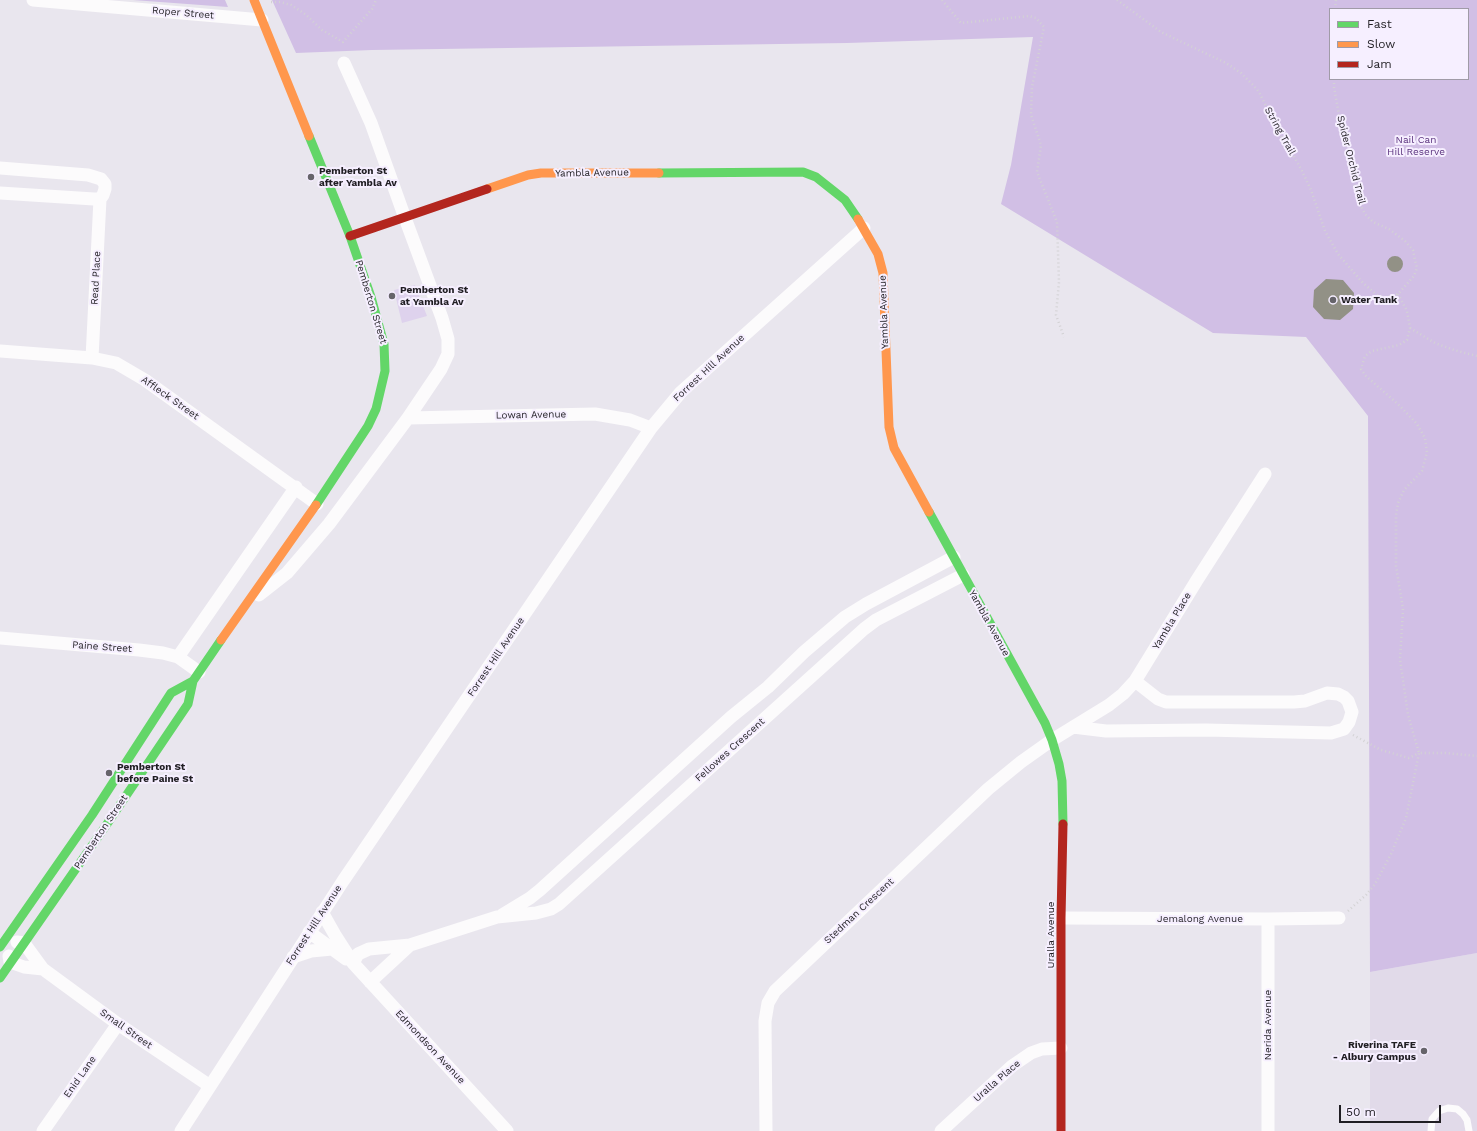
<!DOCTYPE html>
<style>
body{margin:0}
#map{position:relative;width:1477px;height:1131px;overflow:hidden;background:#e9e6ee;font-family:"Work Sans",sans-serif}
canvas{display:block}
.legend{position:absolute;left:1329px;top:8px;width:140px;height:72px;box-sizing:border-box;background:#f6efff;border:1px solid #a09ba7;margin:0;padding:5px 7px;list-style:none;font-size:12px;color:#201e23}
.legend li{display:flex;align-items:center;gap:8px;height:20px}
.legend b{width:20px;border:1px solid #a09ba7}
.scale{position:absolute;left:1339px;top:1105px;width:102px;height:18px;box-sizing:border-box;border:2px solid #201e23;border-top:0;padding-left:5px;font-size:12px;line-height:14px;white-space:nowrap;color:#201e23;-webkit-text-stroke:3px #f6efff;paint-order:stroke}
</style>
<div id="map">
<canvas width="1477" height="1131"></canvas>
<ul class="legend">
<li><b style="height:5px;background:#63d668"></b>Fast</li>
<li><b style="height:5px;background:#ff974d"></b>Slow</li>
<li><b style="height:5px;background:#b3261e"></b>Jam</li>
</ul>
<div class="scale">50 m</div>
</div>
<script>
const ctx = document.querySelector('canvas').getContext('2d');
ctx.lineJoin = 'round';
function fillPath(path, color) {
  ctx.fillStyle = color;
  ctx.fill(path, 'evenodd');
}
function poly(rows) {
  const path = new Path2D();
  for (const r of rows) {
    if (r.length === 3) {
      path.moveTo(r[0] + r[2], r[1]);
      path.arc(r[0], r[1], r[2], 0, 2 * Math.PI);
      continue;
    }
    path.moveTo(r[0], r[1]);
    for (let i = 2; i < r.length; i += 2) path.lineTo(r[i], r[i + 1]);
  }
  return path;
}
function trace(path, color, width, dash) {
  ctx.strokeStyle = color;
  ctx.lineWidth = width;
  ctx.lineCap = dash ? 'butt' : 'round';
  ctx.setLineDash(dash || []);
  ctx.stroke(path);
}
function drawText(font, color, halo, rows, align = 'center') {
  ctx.font = font + ' "Work Sans",sans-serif';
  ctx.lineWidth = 4;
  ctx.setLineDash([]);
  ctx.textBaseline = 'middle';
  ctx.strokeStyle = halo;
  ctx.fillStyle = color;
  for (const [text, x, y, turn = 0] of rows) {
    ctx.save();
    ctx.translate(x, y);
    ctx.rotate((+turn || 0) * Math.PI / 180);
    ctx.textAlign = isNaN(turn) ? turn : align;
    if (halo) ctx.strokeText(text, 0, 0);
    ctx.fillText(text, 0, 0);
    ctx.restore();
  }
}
const built = poly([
 [1477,953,1477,1131,1370,1131,1370,972]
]);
const green = poly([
 [415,285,427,316,402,323,394,290]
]);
const forest = poly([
 [133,0,225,0,228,7],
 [272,0,1477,0,1477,953,1370,972,1368,416,1306,337,1213,333,1001,204,1011,165,1033,37,847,43,372,50,296,53],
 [1330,9,1468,9,1468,79,1330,79]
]);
const building = poly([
 [1395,264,8],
 [1326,279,1343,280,1354,293,1353,309,1340,320,1324,319,1313,307,1314,290]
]);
const path = poly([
 [942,0,961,23,1029,16,1036,18,1044,27,1032,87,1031,115,1041,145,1037,172,1057,222,1059,282,1056,315,1064,337],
 [1117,0,1161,32,1226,63,1241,73,1253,85,1259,92,1283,140,1291,151,1302,171,1311,190,1325,231,1338,254,1363,283,1377,295,1385,297,1392,296,1398,294,1414,276,1417,268,1415,260,1413,250,1405,241,1389,229,1373,222,1365,214,1358,200,1339,115,1334,87,1334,79],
 [271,2,280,2,291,5,305,14,322,30,343,42,372,9,376,0],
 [1335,9,1336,0],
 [1398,294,1407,311,1410,328,1407,340,1399,345,1372,351,1365,356,1361,369,1366,376,1400,406,1417,424,1425,438,1427,452,1422,471,1404,490,1398,503,1396,515,1396,566,1403,609,1400,659,1408,715,1419,753,1445,753,1477,756],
 [1410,328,1435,343,1454,350,1477,356],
 [1353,735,1381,750,1409,758,1419,753],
 [1348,911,1366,895,1375,884,1391,854,1406,818,1419,753]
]);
const lane = poly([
 [1431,1131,1432,1119,1439,1111,1448,1108,1457,1109,1463,1114,1467,1120,1469,1131]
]);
const street = poly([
 [33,0,262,20],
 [0,168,88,175,101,179,105,184,105,189,103,195,100,199,94,199,0,193],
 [0,351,92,358,116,363,145,380,317,504],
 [92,358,100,199],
 [408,418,595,414,630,420,651,428],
 [259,595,287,573,329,524,408,418,441,369,448,354,448,339,442,318,405,218,371,123,344,63],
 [0,638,139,650,163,653,178,657,199,672],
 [178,657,296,487],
 [1073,727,1106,731,1206,730,1331,733,1344,729,1349,722,1352,712,1348,701,1344,697,1338,694,1327,693,1305,701,1294,702,1166,702,1158,699,1135,681],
 [322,912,335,935,353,963,507,1131],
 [502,915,530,898,540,890,731,717,768,687,804,652,845,617,866,604,954,557],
 [1061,918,1268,919,1339,918],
 [309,932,346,959],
 [17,942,24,943,43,969,118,1024,210,1086],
 [9,956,10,962,24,967,43,969],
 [293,957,311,951,332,949],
 [353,963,358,954,369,949,410,945,497,917,536,913,551,909,559,904,864,629,876,620,963,575],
 [370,982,410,945],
 [43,1131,118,1024],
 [181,1131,343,881,651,428,681,392,864,228],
 [766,1131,765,1021,768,1003,775,991,988,789,1021,762,1052,740,1109,705,1123,694,1135,681,1197,580,1265,474],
 [941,1131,1012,1066,1031,1053,1042,1049,1061,1048],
 [1268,1131,1268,919]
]);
const fast = poly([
 [309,136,350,236,371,297,384,344,385,371,376,409,368,426,316,505],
 [659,173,803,172,816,177,845,200,858,219],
 [929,512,1045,723,1052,740,1059,764,1062,781,1063,824],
 [0,947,92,815,171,693,193,681],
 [0,978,107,824,188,704,193,681,221,640]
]);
const slow = poly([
 [254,0,309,136],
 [487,189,528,175,541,173,659,173],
 [858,219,878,254,883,273,889,427,894,448,929,512],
 [221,640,316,505]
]);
const jam = poly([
 [350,236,487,189],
 [1061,1131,1061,918,1063,824]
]);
const markers = [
 [311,177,4,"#66646a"],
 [392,296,4,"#66646a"],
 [1333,300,4,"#66646a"],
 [109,773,4,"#66646a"],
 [1424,1051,4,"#66646a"]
];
const streetNames = [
 ["Roper Street",183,13,5],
 ["String Trail",1280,131,61],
 ["Spider Orchid Trail",1351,160,76],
 ["Yambla Avenue",592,173,-1],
 ["Read Place",96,278,-87],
 ["Pemberton Street",371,302,73],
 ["Yambla Avenue",884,312,-92],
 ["Forrest Hill Avenue",709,368,-43],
 ["Affleck Street",170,398,35],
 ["Lowan Avenue",531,415,-1],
 ["Yambla Place",1172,621,-59],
 ["Yambla Avenue",989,623,61],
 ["Paine Street",102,647,4],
 ["Forrest Hill Avenue",496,657,-56],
 ["Fellowes Crescent",730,750,-42],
 ["Pemberton Street",101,832,-56],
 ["Stedman Crescent",859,911,-43],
 ["Jemalong Avenue",1200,919],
 ["Forrest Hill Avenue",314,925,-57],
 ["Uralla Avenue",1051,935,-90],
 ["Nerida Avenue",1268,1025,-90],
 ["Small Street",126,1029,35],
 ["Edmondson Avenue",430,1047,47],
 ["Enid Lane",80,1077,-55],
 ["Uralla Place",997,1081,-41]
];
const parkNames = [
 ["Nail Can",1416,140],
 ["Hill Reserve",1416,152]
];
const poiNames = [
 ["Pemberton St",319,171],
 ["after Yambla Av",319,183],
 ["Pemberton St",400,290],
 ["at Yambla Av",400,302],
 ["Water Tank",1341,300],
 ["Pemberton St",117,767],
 ["before Paine St",117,779],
 ["Riverina TAFE",1416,1045,"right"],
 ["- Albury Campus",1416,1057,"right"]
];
fillPath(built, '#e1dae9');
fillPath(green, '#ded2ed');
fillPath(forest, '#d1bfe5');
fillPath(building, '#929186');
trace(path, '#d3d2d4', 2.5, [1, 3]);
trace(lane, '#fcfbfc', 7);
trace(street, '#fcfbfc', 13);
trace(fast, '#63d668', 9);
trace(slow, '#ff974d', 9);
trace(jam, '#b3261e', 9);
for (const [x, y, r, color] of markers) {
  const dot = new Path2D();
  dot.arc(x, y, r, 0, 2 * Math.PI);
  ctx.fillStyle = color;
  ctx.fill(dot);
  trace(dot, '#f6efff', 1.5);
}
drawText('10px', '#201e23', '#f6efff', streetNames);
drawText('10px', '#5a327e', '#f6efff', parkNames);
drawText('bold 10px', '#201e23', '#f6efff', poiNames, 'left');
</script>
